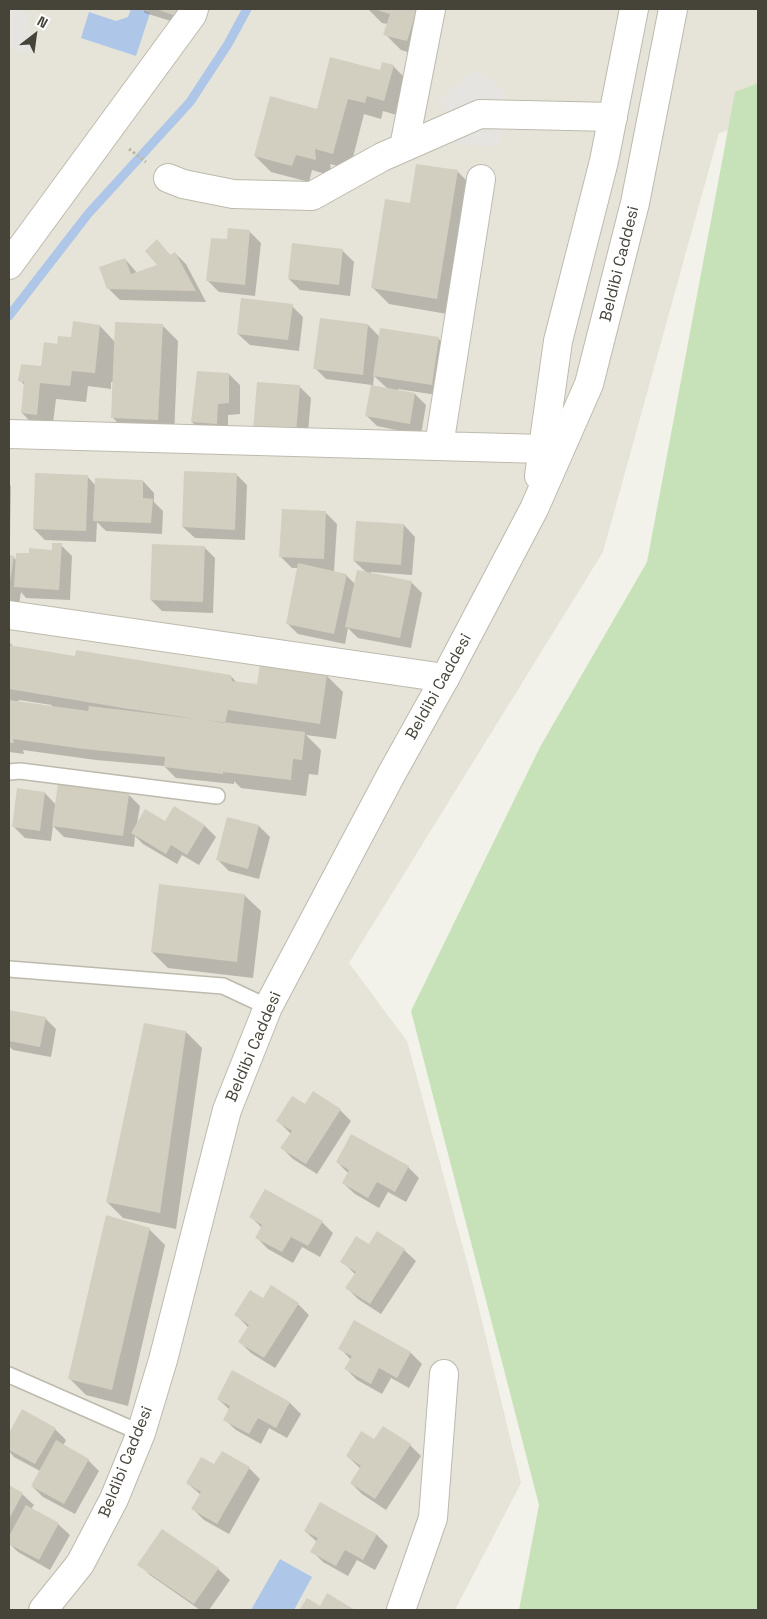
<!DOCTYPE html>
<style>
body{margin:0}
#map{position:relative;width:767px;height:1619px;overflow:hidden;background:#f3f2ea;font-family:"Space Grotesk",sans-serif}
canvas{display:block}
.frame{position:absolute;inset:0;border:10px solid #464339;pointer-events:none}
.north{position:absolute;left:10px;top:10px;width:50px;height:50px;-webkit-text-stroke:4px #fff;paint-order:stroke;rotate:30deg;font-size:14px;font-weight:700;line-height:20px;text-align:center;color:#464339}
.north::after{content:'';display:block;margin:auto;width:18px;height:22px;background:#464339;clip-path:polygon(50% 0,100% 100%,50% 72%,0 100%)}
</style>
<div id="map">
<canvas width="767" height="1619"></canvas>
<div class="frame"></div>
<div class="north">N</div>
</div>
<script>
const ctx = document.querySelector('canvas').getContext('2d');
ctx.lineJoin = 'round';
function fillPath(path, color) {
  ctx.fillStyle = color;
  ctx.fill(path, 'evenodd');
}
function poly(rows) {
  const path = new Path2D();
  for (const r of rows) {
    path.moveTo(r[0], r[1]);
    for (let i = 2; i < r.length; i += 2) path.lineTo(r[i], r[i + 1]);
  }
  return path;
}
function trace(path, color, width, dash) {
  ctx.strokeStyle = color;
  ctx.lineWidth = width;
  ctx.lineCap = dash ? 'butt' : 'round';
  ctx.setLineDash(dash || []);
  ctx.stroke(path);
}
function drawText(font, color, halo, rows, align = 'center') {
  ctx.font = font + ' "Space Grotesk",sans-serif';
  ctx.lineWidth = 4.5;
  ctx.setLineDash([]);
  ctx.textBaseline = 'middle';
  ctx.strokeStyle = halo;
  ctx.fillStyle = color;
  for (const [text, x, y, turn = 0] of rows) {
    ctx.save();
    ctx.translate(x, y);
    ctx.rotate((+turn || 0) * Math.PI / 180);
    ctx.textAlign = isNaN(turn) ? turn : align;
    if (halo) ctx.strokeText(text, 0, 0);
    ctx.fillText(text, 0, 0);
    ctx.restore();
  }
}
const residential = poly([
 [9,9,758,9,758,121,719,133,603,552,349,963,407,1041,474,1288,521,1483,455,1610,9,1610]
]);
const green = poly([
 [758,83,758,1610,519,1610,539,1505,411,1011,540,747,647,562,735,92]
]);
const parking = poly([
 [9,9,26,9,34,55,9,49],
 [477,69,505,93,508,115,498,146,457,144,459,123,438,100]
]);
const water = poly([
 [131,9,138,9,150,13,136,56,81,38,89,12,116,21,128,17],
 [280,1559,312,1577,294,1610,251,1610]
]);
const shadow = poly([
 [142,9,193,9,187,26,145,13],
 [366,9,433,9,423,57,401,50,385,34,388,24,382,23,369,10],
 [393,66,409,82,400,116,383,111,381,119,364,114,350,169,330,164,332,176,312,170,309,182,271,172,255,156,318,110,380,72],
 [457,171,473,187,453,315,389,304,373,288,411,205],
 [249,231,261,243,255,296,219,292,208,281],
 [157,241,171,256,175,253,186,264,206,302,120,300,108,288,125,259,137,273,160,265],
 [343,251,354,262,350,296,300,290,289,279],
 [292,306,303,317,299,351,250,345,238,334],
 [162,325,178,341,174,436,128,433,112,417,113,382,111,382,111,389,88,386,86,402,56,399,52,431,38,429,22,413,25,386,20,380,42,368,58,345,100,326,115,342],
 [368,325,380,337,438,338,449,349,443,396,398,389,398,391,415,394,426,405,421,435,377,426,366,415,372,385,326,379,315,368],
 [374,376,388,389,373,386],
 [229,374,240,385,240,414,228,415,228,434,203,433,192,422],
 [258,383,299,386,311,398,307,444],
 [236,474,247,485,245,540,195,538,183,527],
 [87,476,96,486,143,481,154,493,154,502,163,511,162,534,106,531,97,522,96,542,45,540,34,529],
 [9,484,11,486,10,539,9,539],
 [326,513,337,524,334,572,346,575,355,584,367,573,354,561,404,525,415,537,412,575,371,572,371,574,411,582,422,593,411,648,358,638,348,628,345,644,298,634,287,623,298,568,292,568,280,556],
 [61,545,72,556,70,600,26,598,21,592,18,610,9,608,9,557,13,557,17,561,53,551],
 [204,547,215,558,213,613,162,611,151,600],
 [9,642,14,647,77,657,231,676,237,683,258,685,327,676,343,692,336,739,306,735,321,750,318,775,309,774,306,796,241,788,234,781,234,784,176,778,164,766,96,760,23,750,24,754,9,752],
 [19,700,52,705,51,707,18,703],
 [45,793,56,805,129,795,140,806,137,824,165,823,174,808,205,826,216,837,199,865,182,855,177,864,143,844,135,836,134,847,64,837,53,826,51,841,25,838,14,827],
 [228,818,259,826,270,837,259,879,229,871,218,860],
 [244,895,261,911,253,978,168,968,152,952],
 [9,1012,45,1018,56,1029,51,1057,13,1050,9,1046],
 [186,1032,202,1048,176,1229,123,1218,107,1202],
 [306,1106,340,1110,351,1121,317,1174,293,1159,282,1148,291,1134,278,1121],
 [337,1162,408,1167,419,1178,406,1202,388,1192,379,1208,355,1194,343,1183,349,1174],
 [251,1217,322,1222,333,1233,320,1257,302,1247,293,1263,268,1249,257,1238,262,1228],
 [149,1229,165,1245,128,1406,86,1395,70,1379],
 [378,1233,404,1250,416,1261,381,1314,358,1299,347,1288,355,1274,342,1261,370,1246],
 [264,1300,298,1304,309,1315,275,1368,251,1353,240,1342,249,1328,236,1315],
 [354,1322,411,1353,422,1364,409,1388,391,1378,382,1394,357,1380,346,1369,351,1360,340,1348],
 [218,1399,290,1403,301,1414,287,1438,269,1428,261,1444,236,1430,224,1419,230,1410],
 [23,1411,55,1429,66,1440,63,1446,88,1460,99,1471,75,1514,43,1497,32,1486,40,1471,14,1457,9,1451,9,1436],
 [375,1441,410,1445,421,1456,386,1510,362,1494,351,1483,361,1469,347,1456],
 [222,1453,249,1468,260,1479,229,1534,204,1520,193,1509,201,1495,187,1483,214,1466],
 [9,1486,22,1494,34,1505,31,1509,58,1524,70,1535,50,1570,18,1552,9,1543],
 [320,1504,377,1535,388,1546,375,1570,357,1560,348,1576,323,1562,312,1551,317,1542,305,1531],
 [162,1530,218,1569,230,1580,209,1610,200,1610,150,1575,139,1564],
 [328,1595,352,1610,300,1610,307,1600,320,1608]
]);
const stream = poly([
 [9,316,88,214,190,102,228,44,247,9]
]);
const building = poly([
 [156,9,178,9,176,16],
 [374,9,417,9,407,41,383,35,390,14],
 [330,57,380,70,382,62,394,65,384,101,367,96,365,103,348,99,333,154,315,149,316,160,296,155,292,166,254,156,270,96,317,109],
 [416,164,458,170,437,299,371,288,385,199,410,203],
 [228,228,250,230,245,285,206,281,211,238,227,239],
 [157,239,170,255,175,252,196,291,107,289,99,267,125,258,131,274,157,265,145,251],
 [292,243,343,249,339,285,288,279],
 [241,298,293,304,288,340,237,334],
 [320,318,368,324,363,375,313,369],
 [73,321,100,325,95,373,72,371,70,386,40,383,37,415,21,413,24,382,18,381,21,364,41,366,44,342,57,344,58,336,71,337],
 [115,322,163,324,158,420,111,418],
 [380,328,439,337,432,385,373,376],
 [197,371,229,373,229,403,218,404,217,424,191,422],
 [257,382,300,385,296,433,253,430],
 [371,385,415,393,410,424,365,416],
 [184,471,237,473,235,530,182,527],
 [35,473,88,475,86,531,33,529],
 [95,478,143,480,143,498,153,499,151,523,93,521],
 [282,509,326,511,324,559,279,557],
 [356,521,404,524,401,565,353,561],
 [52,543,62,543,59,590,14,587,16,553,29,553,29,548,52,550],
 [152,544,205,546,203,602,150,600],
 [9,555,14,556,10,582,9,582],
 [298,563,347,574,334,634,286,624],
 [357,570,412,581,400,638,345,627],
 [9,645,75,656,76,650,231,675,232,681,257,684,260,665,327,675,320,724,228,710,225,723,129,709,9,689],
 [9,700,88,711,89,706,305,732,302,760,293,759,291,780,223,772,223,774,164,767,165,757,84,749,13,739,14,743,9,743],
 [58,783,129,794,123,836,52,826],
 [17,788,45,792,40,831,12,827],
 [174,806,205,825,187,855,171,845,166,854,131,833,145,809,165,821],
 [227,817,259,825,248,869,216,860],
 [159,884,245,894,237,962,151,952],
 [9,1010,46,1017,40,1047,9,1041],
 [144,1023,186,1031,160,1213,106,1202],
 [313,1091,341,1109,306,1164,280,1148,292,1131,276,1121,292,1096,305,1104],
 [351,1134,409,1166,395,1192,377,1182,368,1198,342,1183,349,1170,336,1162],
 [265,1189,323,1221,308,1246,291,1237,282,1252,255,1238,262,1225,249,1217],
 [106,1215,150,1228,112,1390,68,1379],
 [377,1231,405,1249,370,1304,345,1288,356,1272,340,1262,356,1236,369,1244],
 [271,1285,299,1303,264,1358,238,1342,249,1325,234,1315,250,1290,263,1298],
 [354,1320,411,1352,397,1378,379,1368,371,1384,344,1369,352,1356,338,1349],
 [232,1370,290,1402,276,1428,258,1418,249,1434,223,1420,230,1406,217,1399],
 [22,1409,56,1428,35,1464,9,1450,9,1433],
 [383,1426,411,1444,375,1499,350,1483,361,1466,346,1456,361,1431,374,1439],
 [56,1440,89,1459,64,1504,31,1486],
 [222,1451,250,1467,217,1524,191,1509,201,1492,186,1483,201,1457,214,1464],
 [9,1485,23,1493,9,1519],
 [320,1502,377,1534,363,1560,345,1550,336,1566,310,1552,318,1538,304,1531],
 [26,1505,59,1523,39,1560,9,1544,9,1536],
 [162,1529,219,1568,194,1604,137,1565],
 [327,1593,355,1610,299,1610,307,1598,320,1606]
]);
const path = poly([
 [129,149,146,162]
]);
const service = poly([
 [9,772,20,771,217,796],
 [9,969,223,986,268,1007],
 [9,1375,141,1433]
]);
const minor = poly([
 [404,147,431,9],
 [168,178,183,184,233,194,312,196,382,157,480,114,613,117],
 [9,265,192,15,194,9],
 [9,434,543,449],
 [439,446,481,179],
 [9,615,445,678],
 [401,1610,433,1518,444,1374]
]);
const tertiary = poly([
 [539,476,558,341,604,161,634,9],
 [43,1610,80,1564,114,1499,141,1433,163,1360,227,1110,268,1007,392,773,445,678,534,509,589,384,635,203,673,9]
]);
const streetNames = [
 ["Beldibi Caddesi",620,264,-76],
 ["Beldibi Caddesi",439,687,-61],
 ["Beldibi Caddesi",254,1047,-67],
 ["Beldibi Caddesi",126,1462,-68]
];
fillPath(residential, '#e6e4d8');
fillPath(green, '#c7e2b8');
fillPath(parking, '#e5e4e1');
fillPath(water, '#aec6e8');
fillPath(shadow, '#0003');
trace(stream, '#aec6e8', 9);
fillPath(building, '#d3cfc0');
trace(service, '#bdbaad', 18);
trace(minor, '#bdbaad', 30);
trace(tertiary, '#bdbaad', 30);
trace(path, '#bdb8a0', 3, [2.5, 2.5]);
trace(service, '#fff', 15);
trace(minor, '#fff', 28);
trace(tertiary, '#fff', 28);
drawText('16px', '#464339', '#fff', streetNames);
</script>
